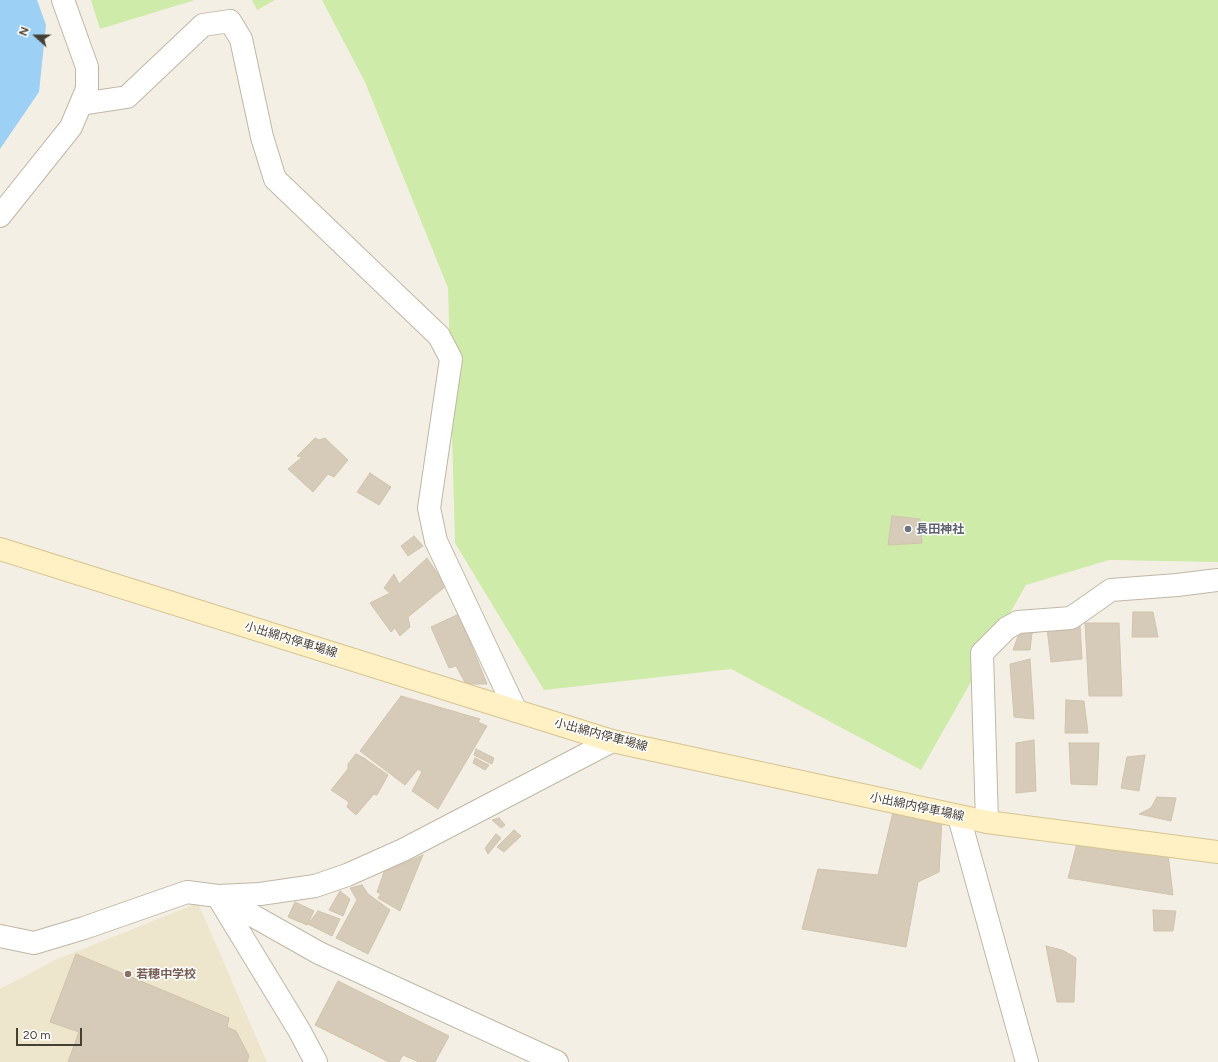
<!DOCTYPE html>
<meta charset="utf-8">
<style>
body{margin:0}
#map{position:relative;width:1218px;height:1062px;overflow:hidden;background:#f4efe5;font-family:Figtree,sans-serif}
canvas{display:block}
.north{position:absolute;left:16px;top:16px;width:40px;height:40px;-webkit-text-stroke:3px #fff;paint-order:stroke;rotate:291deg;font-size:11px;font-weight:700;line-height:16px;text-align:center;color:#463f34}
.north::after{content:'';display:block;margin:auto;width:14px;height:18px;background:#463f34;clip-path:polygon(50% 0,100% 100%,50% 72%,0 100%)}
.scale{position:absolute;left:16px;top:1028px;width:66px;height:18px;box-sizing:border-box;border:2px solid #463f34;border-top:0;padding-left:5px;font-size:12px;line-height:14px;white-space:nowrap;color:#463f34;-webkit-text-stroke:3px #fff;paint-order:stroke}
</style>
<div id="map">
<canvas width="1218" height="1062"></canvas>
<div class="north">N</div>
<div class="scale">20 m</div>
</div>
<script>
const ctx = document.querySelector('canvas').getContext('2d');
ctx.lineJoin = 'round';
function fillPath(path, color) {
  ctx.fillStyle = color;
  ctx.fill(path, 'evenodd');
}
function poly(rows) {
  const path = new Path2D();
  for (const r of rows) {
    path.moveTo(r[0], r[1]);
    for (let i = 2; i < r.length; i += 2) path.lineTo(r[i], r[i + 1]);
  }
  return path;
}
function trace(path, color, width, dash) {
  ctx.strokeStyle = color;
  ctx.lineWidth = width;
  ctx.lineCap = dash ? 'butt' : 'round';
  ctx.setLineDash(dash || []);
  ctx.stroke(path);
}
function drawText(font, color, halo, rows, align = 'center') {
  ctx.font = font + ' Figtree,"Noto Sans JP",sans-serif';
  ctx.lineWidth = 3;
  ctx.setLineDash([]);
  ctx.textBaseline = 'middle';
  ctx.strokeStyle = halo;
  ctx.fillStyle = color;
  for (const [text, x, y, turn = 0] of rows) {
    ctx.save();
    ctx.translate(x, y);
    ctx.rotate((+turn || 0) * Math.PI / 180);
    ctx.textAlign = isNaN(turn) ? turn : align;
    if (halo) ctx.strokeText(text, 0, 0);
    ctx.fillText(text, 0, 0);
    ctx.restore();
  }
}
const education = poly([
 [198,903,267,1062,0,1062,0,989,55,960]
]);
const green = poly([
 [91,0,195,0,100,29],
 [252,0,275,0,257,10],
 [322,0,1218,0,1218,562,1109,560,1026,585,921,770,731,669,544,690,455,543,448,288,365,82]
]);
const water = poly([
 [0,0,37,0,46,25,39,92,0,149]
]);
const building = poly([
 [315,438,319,440,325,438,348,460,334,477,328,474,313,492,288,469,302,457,297,456,315,438],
 [370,473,391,487,379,505,357,492,370,473],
 [892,516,920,519,922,543,888,545,892,516],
 [414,536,423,546,408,556,401,546,414,536],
 [427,558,446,586,408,617,410,627,400,636,395,628,391,632,370,603,390,593,384,588,394,574,399,584,427,558],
 [1133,612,1153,612,1158,637,1132,637,1133,612],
 [459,614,487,684,466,684,456,666,449,668,431,627,459,614],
 [1025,617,1044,631,1032,633,1030,650,1013,650,1025,617],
 [1085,623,1119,623,1122,696,1089,696,1085,623],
 [1080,625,1082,659,1051,662,1047,628,1080,625],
 [1030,659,1034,719,1014,717,1010,664,1030,659],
 [401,696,480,719,478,722,487,726,438,809,412,791,422,772,418,769,405,785,360,751,401,696],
 [1066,700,1084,701,1088,733,1065,733,1066,700],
 [1034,740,1036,791,1016,793,1016,743,1034,740],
 [1069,743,1099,743,1097,785,1071,784,1069,743],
 [476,749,494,758,492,764,474,755,476,749],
 [356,754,364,758,388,775,377,795,374,794,356,815,347,807,349,802,331,790,348,769,348,764,356,754],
 [1145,755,1139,791,1121,788,1127,757,1145,755],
 [475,758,489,765,485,770,473,763,475,758],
 [1157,797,1176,798,1171,821,1139,814,1151,808,1157,797],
 [894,808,942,819,939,872,918,882,906,947,802,929,818,869,878,875,894,808],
 [499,818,505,825,501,828,492,820,499,818],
 [514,830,521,836,504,852,497,847,514,830],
 [496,834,501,838,488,854,485,848,496,834],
 [1079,836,1167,846,1173,895,1068,878,1079,836],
 [423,855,400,911,378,898,381,894,377,892,384,872,423,855],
 [362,885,368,894,390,910,368,954,336,938,357,900,350,888,362,885],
 [340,891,350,899,343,916,329,910,340,891],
 [295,902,314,911,307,925,288,917,295,902],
 [1153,910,1176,911,1173,931,1154,931,1153,910],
 [318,911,340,919,332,936,308,924,318,911],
 [1046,946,1062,950,1076,958,1074,1002,1057,1002,1046,946],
 [76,954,229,1018,227,1027,236,1031,249,1056,247,1062,68,1062,79,1032,50,1022,76,954],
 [338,981,449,1036,435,1062,419,1062,403,1055,399,1062,389,1062,315,1025,338,981]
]);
const minor = poly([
 [81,104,127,97,203,25,230,21,241,39,262,137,275,179,439,336,451,359,429,508,436,541,516,711],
 [0,216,71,127,87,89,87,67,63,0],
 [959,817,1027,1062],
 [987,822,982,653,1007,628,1018,622,1071,618,1111,590,1177,585,1218,580],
 [218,896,319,953,557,1062],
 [218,897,299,1030,316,1062],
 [0,936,34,943,84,928,187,892,218,896,260,894,315,886,347,875,403,850,612,741]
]);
const secondary = poly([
 [0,549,612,741,987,822,1218,852]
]);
const markers = [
 [908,529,4,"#6b7280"],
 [128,974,4,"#8d6e63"]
];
const worshipNames = [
 ["長田神社",916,529]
];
const streetNames = [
 ["小出綿内停車場線",291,640,17],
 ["小出綿内停車場線",601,735,15],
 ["小出綿内停車場線",917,807,12]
];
const educationNames = [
 ["若穂中学校",136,974]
];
fillPath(education, '#eee5cd');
fillPath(green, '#ceebaa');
fillPath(water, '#9cd0f5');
fillPath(building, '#d6cbb9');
trace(building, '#d1c3ac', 1);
trace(minor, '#c0b7a7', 24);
trace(secondary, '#d6c491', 24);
trace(minor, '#fff', 22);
trace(secondary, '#fff1c3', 22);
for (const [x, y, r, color] of markers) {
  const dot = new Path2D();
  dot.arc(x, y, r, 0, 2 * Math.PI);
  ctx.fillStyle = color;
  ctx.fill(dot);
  trace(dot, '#fff', 1.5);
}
drawText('bold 12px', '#5b616d', '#fff', worshipNames, 'left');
drawText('12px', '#463f34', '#fff', streetNames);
drawText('bold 12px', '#785e54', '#fff', educationNames, 'left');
</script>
